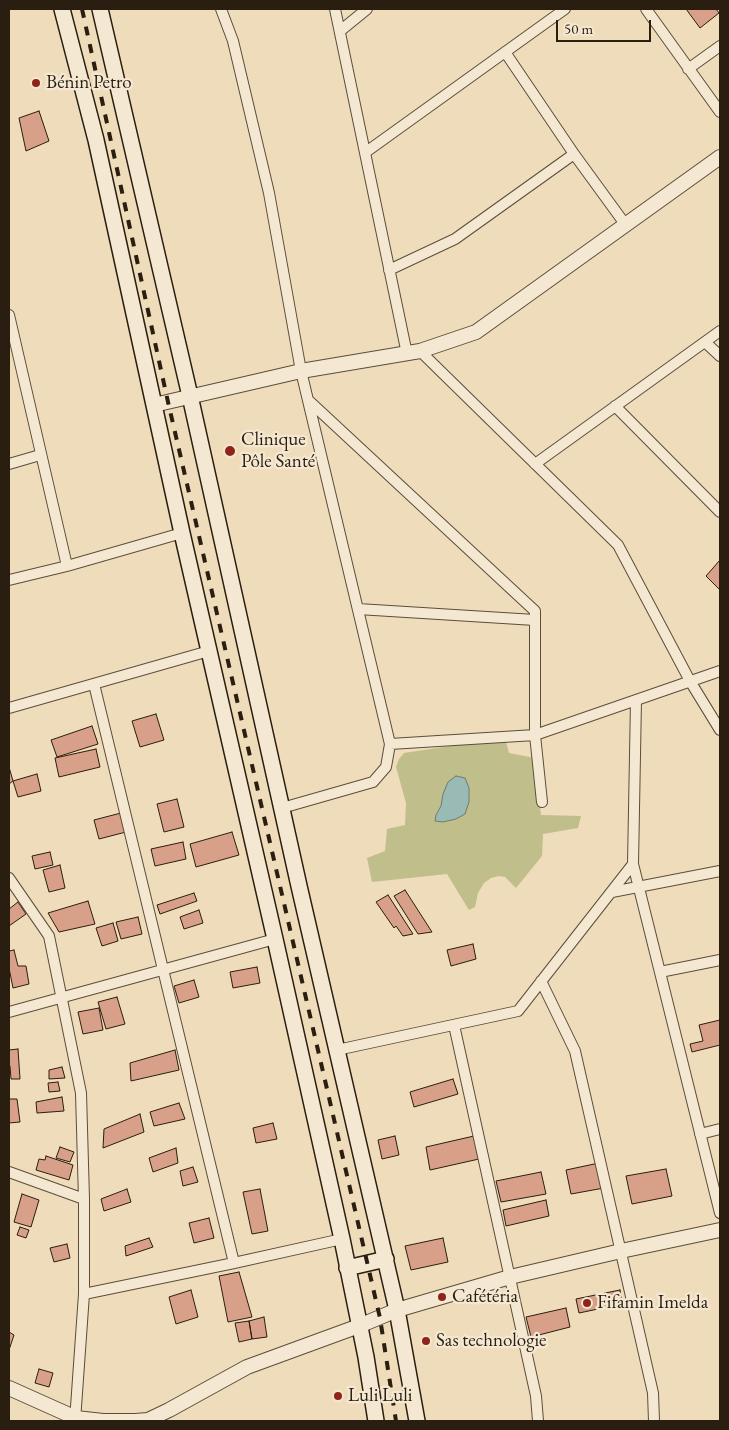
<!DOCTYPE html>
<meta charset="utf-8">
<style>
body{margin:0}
#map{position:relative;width:729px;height:1430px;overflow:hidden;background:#efdcbb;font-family:"EB Garamond",serif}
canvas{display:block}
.frame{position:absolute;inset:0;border:10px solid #291e0f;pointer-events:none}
.scale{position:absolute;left:556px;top:20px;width:95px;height:22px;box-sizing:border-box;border:2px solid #291e0f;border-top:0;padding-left:6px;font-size:15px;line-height:18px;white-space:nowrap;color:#291e0f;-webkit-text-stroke:4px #f5e8d3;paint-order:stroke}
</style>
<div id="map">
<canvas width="729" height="1430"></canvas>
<div class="frame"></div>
<div class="scale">50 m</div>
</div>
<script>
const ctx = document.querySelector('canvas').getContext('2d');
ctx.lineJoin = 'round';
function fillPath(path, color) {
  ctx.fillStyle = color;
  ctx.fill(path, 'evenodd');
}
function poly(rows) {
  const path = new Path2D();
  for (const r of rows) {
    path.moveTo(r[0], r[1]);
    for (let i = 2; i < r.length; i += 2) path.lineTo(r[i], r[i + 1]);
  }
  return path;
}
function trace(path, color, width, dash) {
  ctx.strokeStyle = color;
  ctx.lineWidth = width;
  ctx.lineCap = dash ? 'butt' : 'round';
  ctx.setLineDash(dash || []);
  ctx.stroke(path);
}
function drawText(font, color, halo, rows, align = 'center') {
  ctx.font = font + ' "EB Garamond",serif';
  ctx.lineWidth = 4.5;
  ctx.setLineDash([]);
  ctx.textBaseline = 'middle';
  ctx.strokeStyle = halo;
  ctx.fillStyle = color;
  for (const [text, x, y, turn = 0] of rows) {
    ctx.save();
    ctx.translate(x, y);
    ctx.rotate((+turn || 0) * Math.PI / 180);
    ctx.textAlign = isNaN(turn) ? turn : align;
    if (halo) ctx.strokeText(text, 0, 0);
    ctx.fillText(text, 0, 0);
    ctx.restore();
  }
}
const green = poly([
 [476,742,506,742,509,753,535,758,541,815,581,816,578,828,543,834,542,856,516,888,505,877,499,876,491,878,484,883,478,893,475,907,469,910,447,874,372,882,367,858,385,851,387,829,405,825,406,803,396,767,399,759,404,753]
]);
const water = poly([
 [456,776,465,778,469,788,469,802,465,814,456,819,443,822,435,821,436,815,441,806,443,794,448,782,456,776]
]);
const building = poly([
 [686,9,716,9,719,13,700,28,686,9],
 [39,111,49,141,26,151,19,118,39,111],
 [720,560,720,590,706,576,720,560],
 [156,714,164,740,140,747,132,721,156,714],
 [92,726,98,744,57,757,51,740,92,726],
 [96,749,100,767,59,777,55,758,96,749],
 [9,767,13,781,9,784,9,767],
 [37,774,41,791,18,797,13,781,37,774],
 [177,799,184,827,164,832,157,804,177,799],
 [121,813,126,832,99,839,94,820,121,813],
 [232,832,239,855,196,867,190,844,232,832],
 [183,842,186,859,155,866,151,849,183,842],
 [50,852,53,865,35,869,32,856,50,852],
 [60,865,65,888,49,892,43,870,60,865],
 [405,890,432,932,418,934,394,896,405,890],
 [194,893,197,901,160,914,157,905,194,893],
 [388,895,413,934,403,936,396,926,394,928,376,902,388,895],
 [88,901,95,924,59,932,48,913,88,901],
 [18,902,26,914,9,926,9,909,18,902],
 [199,910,203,923,184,929,180,917,199,910],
 [138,917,142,934,121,939,116,922,138,917],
 [113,923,118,941,102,946,96,928,113,923],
 [473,944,476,959,451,966,447,950,473,944],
 [14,950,18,966,26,966,29,984,13,988,9,968,9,951,14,950],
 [257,967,260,983,233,988,230,972,257,967],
 [194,980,199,997,179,1003,174,986,194,980],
 [117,997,125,1024,106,1029,98,1002,117,997],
 [99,1008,103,1030,83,1034,78,1012,99,1008],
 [720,1020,720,1045,692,1052,690,1044,703,1041,699,1025,720,1020],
 [18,1049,20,1079,11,1079,10,1066,9,1066,9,1050,18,1049],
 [175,1050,179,1070,131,1081,130,1063,175,1050],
 [62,1067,65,1078,49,1079,49,1070,62,1067],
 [453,1079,458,1094,414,1107,410,1092,453,1079],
 [58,1082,60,1091,49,1092,48,1083,58,1082],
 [62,1097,64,1111,37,1113,36,1102,62,1097],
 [9,1099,17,1099,20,1122,9,1123,9,1099],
 [179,1103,185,1119,154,1126,150,1112,179,1103],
 [140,1114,144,1132,103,1148,104,1129,140,1114],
 [273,1123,277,1139,256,1143,253,1128,273,1123],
 [395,1136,399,1155,382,1159,378,1140,395,1136],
 [474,1136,479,1159,430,1170,426,1147,474,1136],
 [60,1147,74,1152,70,1162,56,1158,60,1147],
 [176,1148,178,1163,153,1172,149,1158,176,1148],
 [46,1156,73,1165,69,1180,36,1170,39,1159,45,1160,46,1156],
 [599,1163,604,1188,571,1194,566,1170,599,1163],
 [193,1167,198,1182,183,1186,180,1171,193,1167],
 [666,1169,672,1196,632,1204,626,1176,666,1169],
 [541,1172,546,1194,501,1202,496,1181,541,1172],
 [127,1189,131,1202,104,1211,101,1199,127,1189],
 [260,1189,268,1231,252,1234,243,1192,260,1189],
 [22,1194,39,1200,31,1227,14,1222,22,1194],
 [546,1200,549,1216,506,1226,503,1210,546,1200],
 [209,1218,214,1238,194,1243,189,1223,209,1218],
 [20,1227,29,1230,26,1238,17,1235,20,1227],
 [149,1238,153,1247,126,1256,125,1246,149,1238],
 [443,1238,448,1262,411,1270,405,1246,443,1238],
 [67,1244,70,1258,54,1262,50,1248,67,1244],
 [239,1272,252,1317,228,1322,219,1276,239,1272],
 [191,1290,198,1317,176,1324,169,1297,191,1290],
 [620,1290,622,1304,579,1313,576,1299,620,1290],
 [566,1308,570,1327,531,1337,526,1317,566,1308],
 [264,1317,267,1337,252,1339,249,1321,264,1317],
 [249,1321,252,1339,239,1342,235,1323,249,1321],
 [9,1332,14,1335,9,1350,9,1332],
 [39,1369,53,1373,49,1387,35,1383,39,1369]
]);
const minor = poly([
 [221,9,233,41,269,193,301,371,390,744,386,767,373,782,282,808],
 [335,9,407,354],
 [646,9,720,112],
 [340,31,367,9],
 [505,52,574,154,625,224],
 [688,69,720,46],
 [366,152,565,9],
 [389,270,455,239,574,154],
 [9,315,67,566],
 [705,342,720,356],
 [420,351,618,545,690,681,720,730],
 [308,400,535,611,535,735,542,802],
 [615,406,720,512],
 [9,464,40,455],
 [535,464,720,331],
 [9,580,67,566,182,533],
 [358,609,535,620],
 [94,684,234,1263],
 [636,700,633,864,720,1213],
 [9,708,209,651],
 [390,744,535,735,720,671],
 [9,878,49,936,81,1093,84,1199,84,1294,75,1421],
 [612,892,720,871],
 [660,972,720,960],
 [541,981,575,1051,653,1393,654,1421],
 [9,1012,275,939],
 [454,1025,536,1396,538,1421],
 [337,1050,518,1011,633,864],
 [700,1134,720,1129],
 [9,1172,84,1199],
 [84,1294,234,1263,342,1239]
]);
const tertiary = poly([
 [154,405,301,371,420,351,476,332,720,157],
 [9,1388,76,1418,103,1421,135,1421,148,1420,169,1410,247,1367,359,1326,397,1310,510,1277,621,1251,720,1230]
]);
const secondary = poly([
 [62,9,96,140,182,533,275,939,342,1239,366,1357,376,1421],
 [100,9,190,396,299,886,397,1310,417,1421],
 [347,1268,386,1259]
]);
const rail = poly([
 [82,9,168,402,380,1318,396,1421]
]);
const markers = [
 [36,83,5,"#8f2418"],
 [230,451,6,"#8f2418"],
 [442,1297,5,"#8f2418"],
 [587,1303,5,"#8f2418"],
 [426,1341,5,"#8f2418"],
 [338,1396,5,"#8f2418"]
];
const poiNames = [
 ["Bénin Petro",46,83],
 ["Clinique",241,440],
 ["Pôle Santé",241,462],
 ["Cafétéria",452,1297],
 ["Fifamin Imelda",597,1303],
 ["Sas technologie",436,1341],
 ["Luli Luli",348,1396]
];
fillPath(green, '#c0be8b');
fillPath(water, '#9abab5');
trace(water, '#6d7c73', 1);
fillPath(building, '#d89f89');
trace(building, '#291e0f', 1);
trace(minor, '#5a4e3a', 12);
trace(tertiary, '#5a4e3a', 16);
trace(secondary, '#291e0f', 18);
trace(minor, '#f5e8d3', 10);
trace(tertiary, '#f5e8d3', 14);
trace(secondary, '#f5e8d3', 15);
trace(rail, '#291e0f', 4, [9, 9]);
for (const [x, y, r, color] of markers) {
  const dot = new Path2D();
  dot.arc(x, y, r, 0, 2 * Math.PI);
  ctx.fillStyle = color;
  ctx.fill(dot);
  trace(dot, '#f5e8d3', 2);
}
drawText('19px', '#291e0f', '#f5e8d3', poiNames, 'left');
</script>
